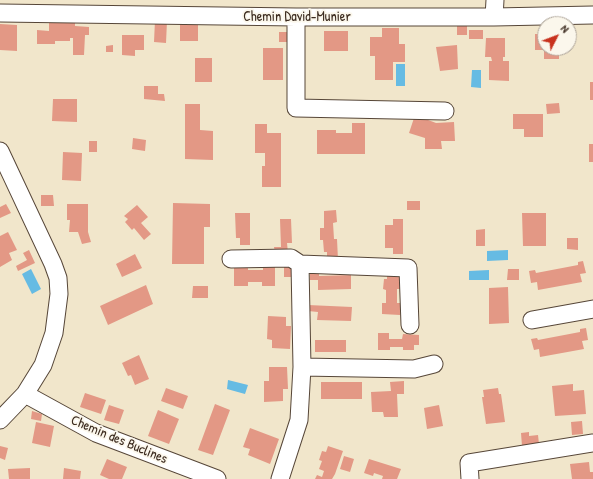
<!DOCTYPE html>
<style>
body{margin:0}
#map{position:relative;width:593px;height:479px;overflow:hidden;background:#f1e6cb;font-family:"Patrick Hand",sans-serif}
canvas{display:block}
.north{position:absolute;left:537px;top:16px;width:40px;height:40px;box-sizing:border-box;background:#fbf7ec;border:1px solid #aea59a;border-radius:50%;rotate:48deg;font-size:11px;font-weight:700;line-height:16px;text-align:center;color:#3b2a1e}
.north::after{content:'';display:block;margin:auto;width:14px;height:18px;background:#c8321e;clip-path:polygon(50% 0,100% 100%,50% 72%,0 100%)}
</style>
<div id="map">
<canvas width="593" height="479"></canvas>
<div class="north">N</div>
</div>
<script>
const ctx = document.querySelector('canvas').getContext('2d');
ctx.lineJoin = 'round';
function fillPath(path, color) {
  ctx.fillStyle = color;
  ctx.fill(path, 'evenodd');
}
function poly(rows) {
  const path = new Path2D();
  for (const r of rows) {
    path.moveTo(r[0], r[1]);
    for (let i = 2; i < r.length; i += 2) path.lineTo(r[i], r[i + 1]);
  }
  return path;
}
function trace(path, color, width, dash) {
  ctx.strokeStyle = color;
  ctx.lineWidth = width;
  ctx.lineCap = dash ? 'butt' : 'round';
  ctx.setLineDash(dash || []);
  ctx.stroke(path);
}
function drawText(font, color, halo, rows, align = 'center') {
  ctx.font = font + ' "Patrick Hand",sans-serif';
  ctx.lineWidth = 3.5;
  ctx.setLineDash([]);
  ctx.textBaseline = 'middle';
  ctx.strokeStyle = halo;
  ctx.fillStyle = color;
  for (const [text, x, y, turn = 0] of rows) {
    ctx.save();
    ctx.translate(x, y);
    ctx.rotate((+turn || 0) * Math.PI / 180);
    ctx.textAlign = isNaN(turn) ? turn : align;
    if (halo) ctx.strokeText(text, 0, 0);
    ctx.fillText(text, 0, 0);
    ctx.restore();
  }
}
const water = poly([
 [396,64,405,64,405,86,396,86],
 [472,70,481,70,481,88,471,87],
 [508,250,508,260,487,261,487,251],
 [31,269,41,289,32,294,22,274],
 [489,270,489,280,469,280,469,271],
 [228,380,248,385,245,394,227,389]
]);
const building = poly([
 [155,20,167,21,166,43,154,42],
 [457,22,467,22,467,35,457,35],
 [49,23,75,23,75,26,89,27,89,35,85,35,84,55,73,55,73,38,70,38,70,41,55,41,55,44,37,44,37,30,49,31],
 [0,24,17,25,17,51,0,50],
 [180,24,198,24,198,41,180,41],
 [382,28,399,28,399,44,405,44,405,62,393,62,393,80,375,80,375,56,370,56,370,37,382,37],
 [469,30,483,30,483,39,469,39],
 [324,31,348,31,348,51,324,51],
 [279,32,289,32,289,42,279,42],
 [535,34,545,34,545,48,559,48,559,59,544,59,544,50,535,50],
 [122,35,144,35,144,50,135,50,135,56,122,55],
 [486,38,505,38,505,57,503,57,503,61,509,61,509,81,489,80,489,61,492,61,491,57,485,57],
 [113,45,113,52,106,52,106,46],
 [457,45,458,69,440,71,436,47],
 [263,48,283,48,283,80,263,80],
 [195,58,212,58,212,82,195,82],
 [590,82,593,82,593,100,590,100],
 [144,86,158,86,158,94,164,94,165,101,144,99],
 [53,99,77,99,77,122,52,121],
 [559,103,560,113,547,114,546,104],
 [185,104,200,104,200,130,213,131,213,160,185,159],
 [513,114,543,114,543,137,524,137,524,129,513,129],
 [415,115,436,123,454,122,455,141,441,141,442,149,425,149,425,138,409,133],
 [352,123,365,123,365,154,317,154,317,130,336,130,336,133,352,133],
 [255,124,267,124,267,133,281,133,281,187,262,187,262,166,265,166,265,153,255,153],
 [133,138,146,140,145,151,132,149],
 [89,141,97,141,97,152,89,152],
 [589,144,593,144,593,162,589,162],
 [63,152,82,153,81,181,62,180],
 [41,195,53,195,54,206,41,206],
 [407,201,420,201,420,210,407,210],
 [173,203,210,204,210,227,204,227,204,264,172,264],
 [6,204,11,213,0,218,0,207],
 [67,204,88,204,88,232,91,242,82,244,78,232,69,232,70,220,67,220],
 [137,205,148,217,141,223,151,234,144,240,134,228,132,230,125,222,128,219,124,216],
 [336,210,337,222,333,223,334,239,337,239,338,260,327,260,327,252,324,252,323,240,320,240,320,228,324,228,324,211],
 [235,213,250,213,250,245,240,245,240,238,236,238],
 [522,213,546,213,546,246,523,246],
 [280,219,291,219,292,243,287,243,288,253,275,253,274,247,281,247],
 [393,219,403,219,403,254,393,254,393,248,385,248,385,225,393,225],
 [485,229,485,246,476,246,476,230],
 [8,232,17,250,9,253,12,260,0,267,0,236],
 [567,238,578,238,578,250,567,249],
 [29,250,35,263,18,271,16,266,27,260,23,253],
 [135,254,142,268,122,277,116,264],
 [583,261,586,273,580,274,582,282,538,290,537,282,531,283,529,271,535,270,536,273,578,265,578,262],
 [234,265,248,265,248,270,263,270,263,267,275,267,275,286,262,286,262,282,248,282,248,286,234,286],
 [284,266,295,267,295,277,284,277],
 [508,269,519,269,519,280,507,280],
 [310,270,319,270,319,276,351,275,351,289,318,290,318,280,310,280],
 [387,272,401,272,400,289,397,289,397,303,400,303,400,315,382,314,382,303,386,303,386,290,383,289,384,279,387,279],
 [146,285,153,304,108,325,100,306],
 [193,286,208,286,208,298,192,298],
 [508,287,509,323,489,324,489,288],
 [308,305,352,307,351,321,317,320,318,312,308,311],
 [268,316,286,317,286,326,291,326,290,349,272,348,272,340,267,339],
 [586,328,588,340,582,341,584,349,540,357,539,349,534,350,531,339,537,338,538,340,580,332,580,329],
 [378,333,389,333,389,339,402,339,403,334,419,335,419,345,414,345,414,350,403,350,403,347,390,347,390,350,378,350],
 [315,340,346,340,346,352,315,352],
 [139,355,149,379,135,385,131,375,128,376,122,363],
 [269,367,287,367,288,389,283,389,283,401,264,402,264,381,269,381],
 [404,381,404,394,397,394,398,417,384,417,383,412,372,412,371,392,391,391,390,382],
 [321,382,362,382,362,399,321,399],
 [573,384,573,391,584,390,586,414,555,416,552,386],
 [166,388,188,396,183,409,161,401],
 [498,388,499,394,501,394,505,422,486,424,482,397,484,397,483,390],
 [85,393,106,400,101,414,80,407],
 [215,404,230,410,213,455,198,450],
 [109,405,124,410,119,424,104,420],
 [439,405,443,426,427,429,424,408],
 [158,410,179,419,169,444,148,436],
 [32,411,42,414,41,421,31,419],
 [582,421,583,434,572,435,571,422],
 [36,422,54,426,50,447,32,443],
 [250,428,279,439,270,464,248,455,250,449,243,447],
 [529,432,529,436,538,435,539,444,522,446,521,433],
 [0,446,8,448,5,460,0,458],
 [328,446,343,451,335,474,332,479,315,479,317,475,322,477,324,471,319,469,322,461,319,460,322,451,326,452],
 [344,456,354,459,350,472,340,469],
 [107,459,127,467,122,479,109,479,100,475],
 [369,459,401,469,397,479,382,479,383,476,374,473,373,476,364,473],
 [589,462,590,472,593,472,593,479,572,479,570,464],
 [30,468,30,479,9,479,8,469],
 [64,468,81,471,80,479,63,479]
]);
const minor = poly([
 [0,13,296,17,494,17,593,15],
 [296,17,296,108,445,111],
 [494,17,495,0],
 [0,151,53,264,58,278,59,294,54,333,43,365,25,394,0,420],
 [231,259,291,258,300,264,408,268,410,325],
 [532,320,593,309],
 [302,367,414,369,434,364],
 [25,394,96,433,217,479],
 [280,479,299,420,302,367,300,264],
 [470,479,469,463,593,443]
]);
const streetNames = [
 ["Chemin David-Munier",297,17],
 ["Chemin des Buclines",119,440,23]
];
fillPath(water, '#66bbe3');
fillPath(building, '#e39885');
trace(minor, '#564638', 19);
trace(minor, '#fff', 17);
drawText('14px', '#3b2a1e', '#fbf7ec', streetNames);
</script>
